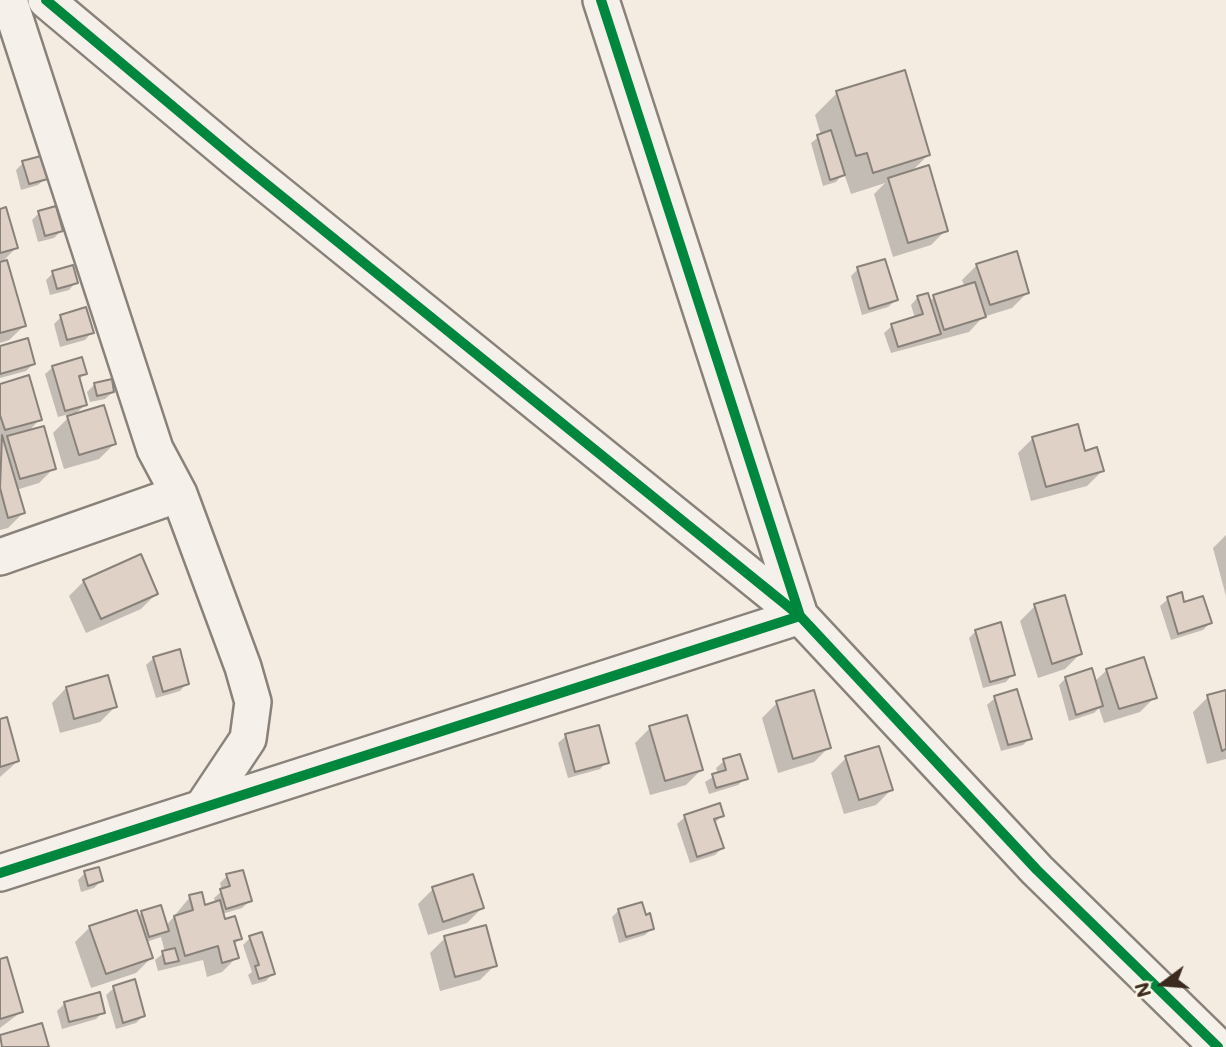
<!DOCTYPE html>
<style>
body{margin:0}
#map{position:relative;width:1226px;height:1047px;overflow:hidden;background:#f4ebe1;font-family:Mali,sans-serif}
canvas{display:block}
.north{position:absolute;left:1128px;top:949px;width:70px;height:70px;-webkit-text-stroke:5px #fcf5e5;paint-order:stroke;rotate:254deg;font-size:19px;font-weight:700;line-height:28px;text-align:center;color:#3b2a1e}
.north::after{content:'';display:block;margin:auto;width:24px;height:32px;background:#3b2a1e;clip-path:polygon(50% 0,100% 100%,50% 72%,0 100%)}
</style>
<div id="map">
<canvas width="1226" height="1047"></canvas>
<div class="north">N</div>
</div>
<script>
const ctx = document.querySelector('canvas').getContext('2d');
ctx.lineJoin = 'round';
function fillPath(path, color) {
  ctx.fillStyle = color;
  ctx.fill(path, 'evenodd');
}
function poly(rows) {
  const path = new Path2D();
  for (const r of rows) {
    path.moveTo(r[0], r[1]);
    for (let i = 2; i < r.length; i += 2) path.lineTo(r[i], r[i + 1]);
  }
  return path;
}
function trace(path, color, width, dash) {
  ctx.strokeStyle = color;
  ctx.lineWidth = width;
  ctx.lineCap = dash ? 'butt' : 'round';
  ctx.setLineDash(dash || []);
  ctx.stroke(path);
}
const shadow = poly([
 [837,93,928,155,910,173,946,230,931,245,893,257,874,194,885,183,851,194,844,173,836,182,823,186,811,143,821,135,815,115],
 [23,163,46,178,38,185,21,190,16,170],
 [0,211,16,248,0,264],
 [39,213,61,231,54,238,38,242,32,220],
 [0,264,24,326,9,340,0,343],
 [977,265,1027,293,1012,308,983,317,969,332,891,353,884,333,892,326,915,318,911,305,918,297,929,302,934,297,965,287,962,280],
 [858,269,896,300,888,307,862,315,851,276],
 [53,273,76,282,69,290,50,295,46,280],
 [61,317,92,332,85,340,60,347,54,324],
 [0,348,33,364,26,371,0,378],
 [53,367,85,373,78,381,85,405,73,416,114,444,99,459,64,469,53,433,73,413,58,417,45,374],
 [0,385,40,419,27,433,54,468,39,483,16,490,23,513,8,528,0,530],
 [94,385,113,392,105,399,90,402,87,392],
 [1033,438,1083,453,1102,471,1087,486,1031,501,1018,453],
 [1226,535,1226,596,1213,548],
 [84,581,156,594,141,609,86,633,69,596],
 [1168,599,1210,623,1203,630,1171,640,1160,606],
 [1035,606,1080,654,1065,669,1038,678,1020,621],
 [976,631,1013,674,1006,682,983,688,969,638],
 [154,658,187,683,180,691,156,698,146,665],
 [1107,670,1155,697,1140,712,1104,723,1099,708,1094,713,1069,721,1059,685,1066,678,1094,682],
 [66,688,115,707,100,722,60,733,52,703],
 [1226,691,1226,759,1207,764,1193,712,1208,697],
 [995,698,1030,738,1023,745,1001,751,987,705],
 [777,703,829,747,814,762,778,773,762,718],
 [0,720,18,761,0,777],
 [650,728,701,770,686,785,650,795,635,743],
 [566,736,607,762,600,769,568,778,558,743],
 [846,758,891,790,876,805,844,814,831,773],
 [724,761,746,778,738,785,709,794,705,782,718,774,716,768],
 [722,815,715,823,722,848,715,855,690,863,677,824,685,817],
 [85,873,101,881,94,888,81,892,78,880],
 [227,876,250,901,242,908,222,914,240,938,234,945,237,957,222,972,207,977,203,960,158,971,155,960,165,952,161,937,146,942,151,958,136,973,91,988,75,942,90,927,138,917,142,912,166,926,190,897,204,907,215,904,214,898,222,891,220,883],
 [472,877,482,908,467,923,428,935,418,904,433,889],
 [619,910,645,917,652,928,645,935,619,943,612,917],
 [250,938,273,973,266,981,252,985,248,975,252,972,243,945],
 [445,938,495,965,480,980,440,991,430,953],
 [0,961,21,1012,0,1028],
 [114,988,143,1016,136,1023,116,1029,106,995],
 [99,994,103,1012,96,1019,62,1029,57,1011,64,1004]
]);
const building = poly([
 [905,70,930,155,873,173,867,153,856,156,836,91,905,70],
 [831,130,845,175,830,180,817,135,831,130],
 [41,156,48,179,29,184,22,161,41,156],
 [929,165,948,231,908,243,888,178,929,165],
 [56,206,63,231,45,236,38,211,56,206],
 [6,207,18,248,0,253,0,209,6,207],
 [1017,251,1029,293,990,305,976,264,1017,251],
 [885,259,898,300,869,309,857,267,885,259],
 [7,260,26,326,0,333,0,262,7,260],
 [73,265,78,283,57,289,52,271,73,265],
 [975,282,986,317,944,330,933,295,975,282],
 [928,293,941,334,898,347,891,324,923,314,917,296,928,293],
 [86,307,94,333,67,340,60,315,86,307],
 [28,338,35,364,0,374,0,346,28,338],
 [82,357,87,374,79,376,87,405,65,411,52,366,82,357],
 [29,375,42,420,5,430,0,415,0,384,29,375],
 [112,379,114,392,97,396,94,383,112,379],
 [104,405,116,444,79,455,67,416,104,405],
 [1078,424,1085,451,1097,447,1104,471,1046,487,1032,437,1078,424],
 [44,426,56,469,20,479,7,436,44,426],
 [2,435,25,513,8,518,0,488,2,435],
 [141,554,158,594,101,619,83,580,141,554],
 [1182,592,1184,602,1203,596,1212,623,1178,634,1167,597,1182,592],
 [1065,595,1082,654,1052,664,1034,604,1065,595],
 [1001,622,1015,675,990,682,975,630,1001,622],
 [180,649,189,684,163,692,153,657,180,649],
 [1144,657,1157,698,1119,709,1106,669,1144,657],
 [1092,668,1103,706,1076,715,1065,677,1092,668],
 [108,675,117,707,74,719,66,687,108,675],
 [1017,689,1032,739,1008,745,994,696,1017,689],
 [814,690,831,748,793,759,776,701,814,690],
 [1226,690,1226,749,1222,751,1207,695,1226,690],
 [687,715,703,770,665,781,649,726,687,715],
 [7,717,19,761,0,767,0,719,7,717],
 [599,725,609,763,575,772,565,734,599,725],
 [879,746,893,790,859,800,845,756,879,746],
 [740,754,748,779,716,788,712,774,726,770,723,759,740,754],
 [720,803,724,816,714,819,724,848,697,857,684,815,720,803],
 [99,867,103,881,88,886,84,871,99,867],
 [243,870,252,901,226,909,220,889,230,886,226,874,243,870],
 [473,874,484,908,443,922,432,887,473,874],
 [202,892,205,905,220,900,225,919,235,916,242,939,234,941,239,958,222,963,218,946,185,956,174,916,193,910,189,895,202,892],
 [642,902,646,915,650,913,654,929,626,937,618,909,642,902],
 [161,905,169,931,149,937,141,911,161,905],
 [137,910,153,958,106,974,89,926,137,910],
 [486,925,497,966,455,977,444,936,486,925],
 [262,932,275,974,259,979,255,966,259,965,249,936,262,932],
 [175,948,179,961,165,964,162,951,175,948],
 [7,957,23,1012,0,1019,0,959,7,957],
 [135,979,145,1016,123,1023,113,986,135,979],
 [100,992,105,1013,69,1022,64,1002,100,992],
 [42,1023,49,1047,2,1047,0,1035,42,1023]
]);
const minor = poly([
 [9,0,155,449,179,494,243,667,253,702,248,739,202,808],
 [46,0,238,161,800,616,1037,870,1218,1047],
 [0,557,179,494],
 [0,873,800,616,601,0]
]);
const cycleway = poly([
 [46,0,238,161,800,616,1037,870,1218,1047],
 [0,873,800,616,601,0]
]);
fillPath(shadow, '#0003');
fillPath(building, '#e0d1c7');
trace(building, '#89827b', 2);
trace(minor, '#89827b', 40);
trace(minor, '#f5f1ea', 35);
trace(cycleway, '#00873e', 10);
</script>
